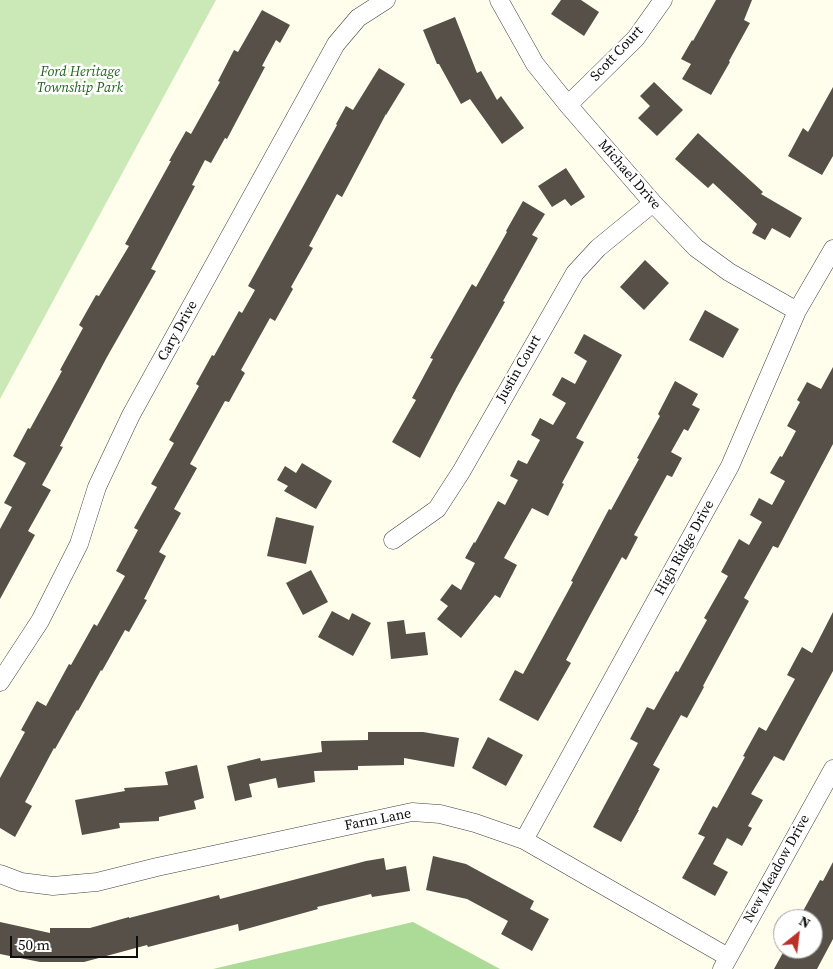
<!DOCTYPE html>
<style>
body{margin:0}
#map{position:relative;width:833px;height:969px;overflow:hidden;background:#fffeed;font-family:"Source Serif 4",serif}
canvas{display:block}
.north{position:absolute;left:773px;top:909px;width:50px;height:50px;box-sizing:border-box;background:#fff;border:1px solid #9e9e9e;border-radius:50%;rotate:29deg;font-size:14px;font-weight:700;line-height:20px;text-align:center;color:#0d0d0d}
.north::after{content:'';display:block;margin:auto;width:18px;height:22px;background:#bc3126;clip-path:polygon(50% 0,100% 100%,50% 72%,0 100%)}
.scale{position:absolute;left:10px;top:936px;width:128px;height:22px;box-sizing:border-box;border:2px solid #0d0d0d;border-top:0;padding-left:6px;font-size:15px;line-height:18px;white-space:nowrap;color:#0d0d0d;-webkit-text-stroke:4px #fff;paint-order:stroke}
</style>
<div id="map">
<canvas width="833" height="969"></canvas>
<div class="north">N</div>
<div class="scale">50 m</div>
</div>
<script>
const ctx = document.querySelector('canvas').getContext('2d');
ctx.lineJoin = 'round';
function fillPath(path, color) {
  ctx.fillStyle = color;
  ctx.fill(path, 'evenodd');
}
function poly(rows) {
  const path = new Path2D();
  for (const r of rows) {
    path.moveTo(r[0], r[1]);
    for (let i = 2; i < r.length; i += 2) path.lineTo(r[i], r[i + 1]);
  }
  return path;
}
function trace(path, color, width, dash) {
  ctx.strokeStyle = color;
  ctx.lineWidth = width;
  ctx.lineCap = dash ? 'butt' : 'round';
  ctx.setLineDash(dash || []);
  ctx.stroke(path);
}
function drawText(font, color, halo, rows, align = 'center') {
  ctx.font = font + ' "Source Serif 4",serif';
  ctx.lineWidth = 5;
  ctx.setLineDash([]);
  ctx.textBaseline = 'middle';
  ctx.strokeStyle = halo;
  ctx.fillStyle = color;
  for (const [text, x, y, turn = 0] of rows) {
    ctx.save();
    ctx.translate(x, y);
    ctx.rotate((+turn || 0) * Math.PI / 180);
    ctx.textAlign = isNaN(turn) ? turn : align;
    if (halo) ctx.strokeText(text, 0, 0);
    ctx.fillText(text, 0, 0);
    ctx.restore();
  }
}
const green = poly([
 [0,0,216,0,0,399]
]);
const forest = poly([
 [413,922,500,969,213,969]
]);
const building = poly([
 [561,0,581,0,599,12,584,36,551,14],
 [716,0,752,0,744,20,750,23,729,61,730,62,711,95,682,79,691,64,681,59,692,40,693,41],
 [262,10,290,25,280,43,276,40,262,66,265,67,227,139,225,138,211,163,205,160,192,185,195,186,151,269,156,271,107,357,60,446,63,447,42,485,51,490,28,531,35,535,0,599,0,529,12,507,4,503,26,463,13,456,28,428,30,429,62,371,60,370,83,328,79,325,96,295,99,296,129,246,125,244,171,161,169,161,186,131,191,134,220,82,218,81,234,50,238,52],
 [455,17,477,73,481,71,497,100,501,96,524,128,502,144,470,99,461,104,439,64,437,64,423,30],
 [379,68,405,84,386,115,386,114,342,197,337,194,309,246,313,248,291,287,293,289,275,321,270,318,241,370,245,373,229,402,225,401,190,464,197,468,174,509,181,513,159,552,166,556,144,599,147,600,129,632,125,630,102,671,101,670,78,711,77,710,55,749,54,748,25,802,32,806,15,837,0,828,0,778,25,732,21,730,37,701,46,706,69,664,71,665,94,624,97,626,125,576,116,571,138,530,134,528,157,487,151,484,174,443,169,440,199,386,196,384,212,355,214,356,239,311,242,313,255,290,248,286,337,125,336,124,346,106,353,110],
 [654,82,683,110,657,136,638,118,650,106,640,96],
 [833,87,833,156,822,175,788,156,803,128,808,132],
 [698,133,763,192,761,194,802,218,790,238,772,228,765,240,752,233,757,224,713,183,708,188,675,159],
 [566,168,585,197,571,206,565,199,552,207,538,186],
 [523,201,545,214,532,235,538,238,503,301,505,302,457,387,420,458,392,442,416,400,412,398,433,359,430,358,472,284,476,287,507,232,506,231],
 [645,260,669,283,644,310,620,287],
 [705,310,739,329,723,358,689,340],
 [584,334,622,355,576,438,584,442,562,483,564,484,548,516,532,508,504,558,517,565,500,598,495,595,461,638,437,619,448,606,440,600,452,584,461,590,475,563,465,558,474,542,475,543,498,501,505,505,518,480,510,476,518,460,527,464,540,440,531,435,540,418,553,425,566,403,552,395,562,377,575,384,587,361,574,353],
 [833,367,833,444,778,548,773,546,744,598,749,601,703,686,704,687,687,718,681,715,653,765,660,769,638,810,639,810,621,842,593,827,638,743,630,739,647,707,654,710,676,671,678,672,707,620,704,618,728,576,721,572,739,539,749,545,762,522,750,515,759,498,772,505,785,481,770,473,780,456,782,457,796,431,787,426,800,402,797,400,807,382,821,389],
 [675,381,698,394,692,405,700,409,688,431,684,429,671,452,682,458,672,477,667,475,634,535,638,537,626,560,622,557,594,608,566,660,571,663,538,721,499,700,515,670,523,674,573,582,571,581,609,509,611,510,639,459,637,458,660,416,658,414],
 [302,463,332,481,316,509,284,491,288,486,277,480,285,466,296,473],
 [276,517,314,526,306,564,267,556],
 [311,570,328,602,303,615,286,583],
 [332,611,349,620,352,613,371,623,353,656,318,637],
 [833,612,833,671,784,761,774,756,751,794,763,800,748,826,752,828,742,846,727,838,713,864,728,872,715,896,682,878,705,837,698,834,713,806,717,808,745,757,743,756,759,727,766,731,795,679,787,675,802,647,812,653],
 [404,620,406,634,425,632,428,655,391,659,387,622],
 [368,732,423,732,459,738,454,767,404,758,404,765,358,766,358,770,314,771,315,782,278,788,276,778,249,784,252,797,235,801,227,766,260,758,261,761,322,752,321,741,368,740],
 [488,737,523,755,506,786,472,768],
 [197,765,204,798,194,801,196,809,159,817,159,821,119,823,120,828,82,835,75,800,125,791,124,788,168,785,165,772],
 [433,856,466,864,534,901,530,909,549,919,532,951,501,934,508,921,467,899,426,890],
 [384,858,386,870,406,866,410,891,372,897,371,894,317,907,318,909,239,931,238,924,148,947,147,945,84,962,40,962,0,954,0,922,50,933,50,928,90,928,129,917,129,918,219,895,220,899,366,861],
 [833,862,833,939,817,969,774,969,785,949,813,949,813,919,802,913,820,880,823,881]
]);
const minor = poly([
 [499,0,535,64,568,105,653,203,696,248,729,272,797,311],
 [568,105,636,38,663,0],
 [393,540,437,509,461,472,575,273,598,248,653,203],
 [0,682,40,621,79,544,97,487,131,415,336,44,358,18,386,0],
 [524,840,730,466,797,311,833,249],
 [0,874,21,882,53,886,97,882,157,867,412,812,440,814,475,823,524,840,728,957],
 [722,969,833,769]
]);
const streetNames = [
 ["Scott Court",617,54,-47],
 ["Michael Drive",629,175,49],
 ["Cary Drive",178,331,-61],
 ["Justin Court",519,369,-60],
 ["High Ridge Drive",685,548,-61],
 ["Farm Lane",378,820,-11],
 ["New Meadow Drive",777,869,-61]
];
const parkNames = [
 ["Ford Heritage",80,72],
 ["Township Park",80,88]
];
fillPath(green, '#cbe9b7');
fillPath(forest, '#acda97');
fillPath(building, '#565049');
trace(minor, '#404040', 19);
trace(minor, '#fff', 18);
drawText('14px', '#0d0d0d', '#fff', streetNames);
drawText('italic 14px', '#23641e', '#fff', parkNames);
</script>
